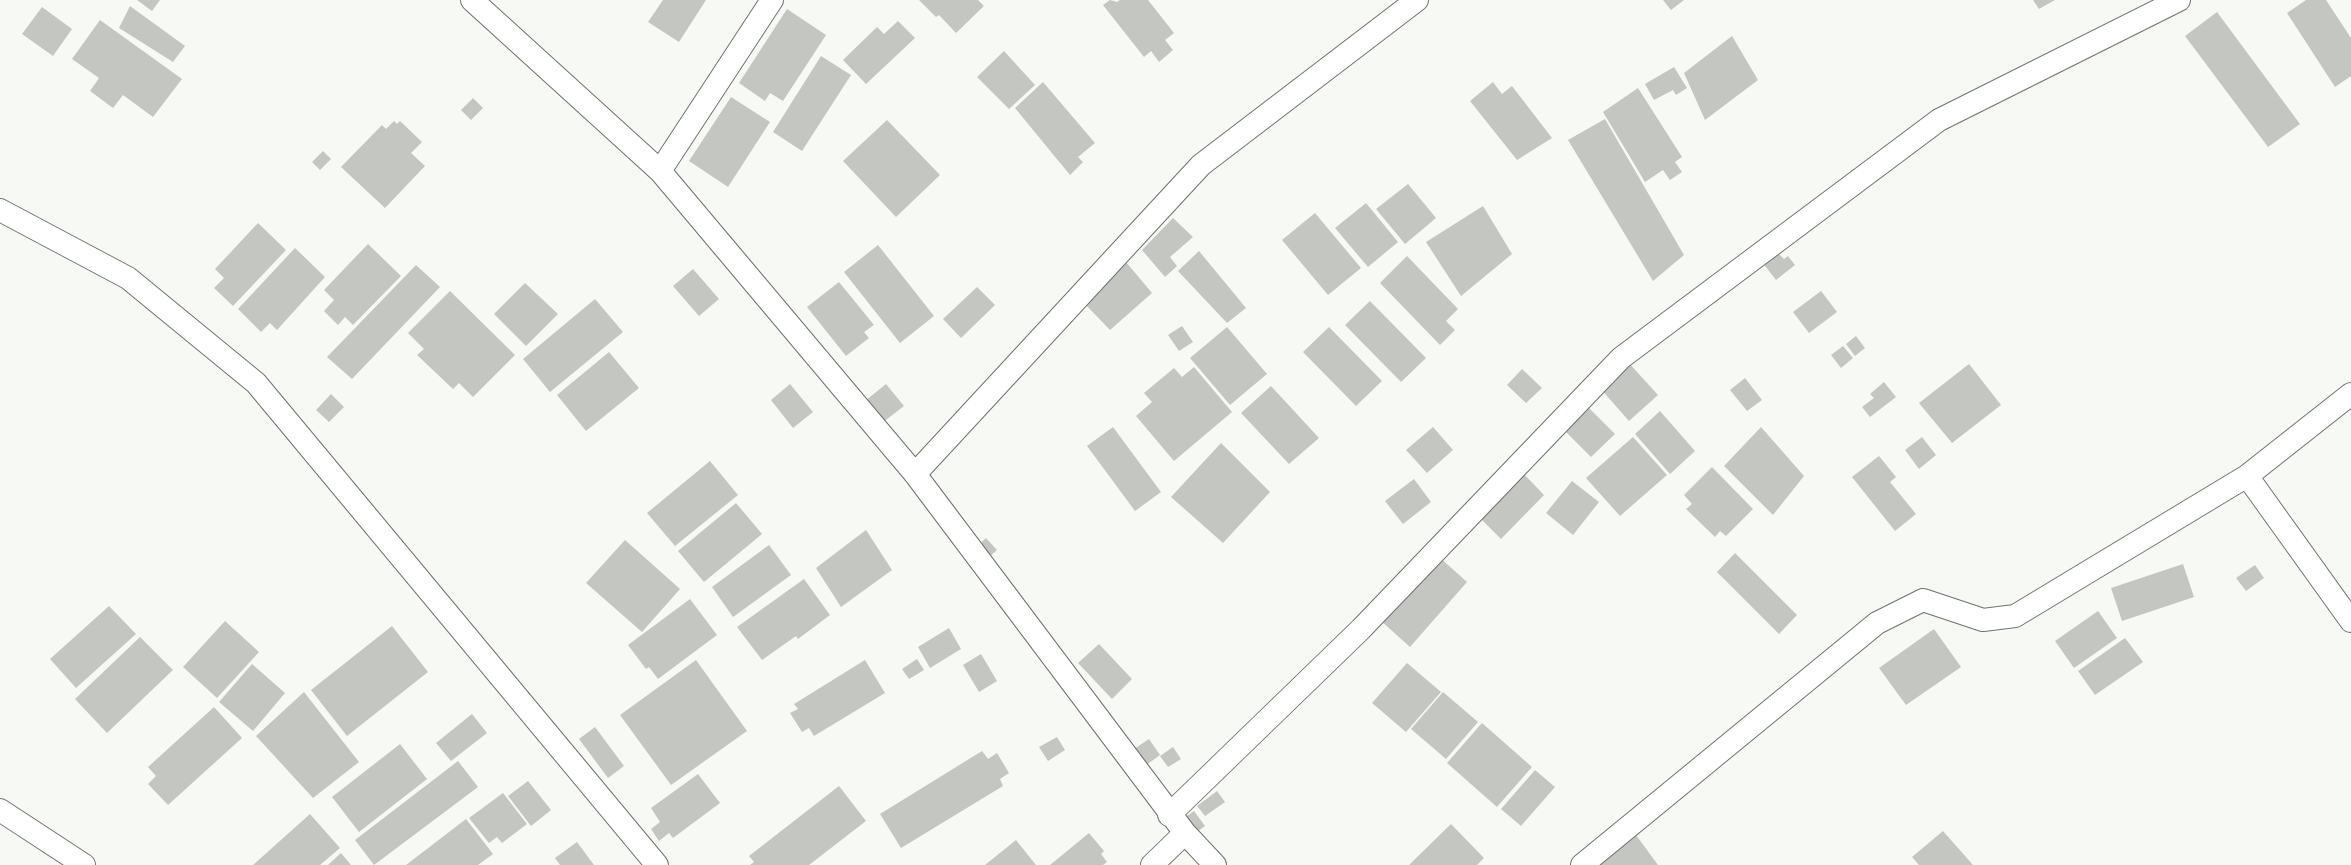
<!DOCTYPE html>
<style>
body{margin:0}
canvas{display:block;background:#f7f9f4}
</style>
<canvas width="2351" height="865"></canvas>
<script>
const ctx = document.querySelector('canvas').getContext('2d');
ctx.lineJoin = 'round';
function fillPath(path, color) {
  ctx.fillStyle = color;
  ctx.fill(path, 'evenodd');
}
function poly(rows) {
  const path = new Path2D();
  for (const r of rows) {
    path.moveTo(r[0], r[1]);
    for (let i = 2; i < r.length; i += 2) path.lineTo(r[i], r[i + 1]);
  }
  return path;
}
function trace(path, color, width, dash) {
  ctx.strokeStyle = color;
  ctx.lineWidth = width;
  ctx.lineCap = dash ? 'butt' : 'round';
  ctx.setLineDash(dash || []);
  ctx.stroke(path);
}
const building = poly([
 [137,0,160,0,152,11],
 [663,0,706,0,679,42,648,22],
 [919,0,978,0,984,6,956,33,939,15,936,17],
 [1110,0,1117,2,1120,0,1148,0,1174,33,1165,40,1173,50,1159,62,1151,51,1144,57,1103,5],
 [1663,0,1684,0,1671,10],
 [2033,0,2055,0,2039,9],
 [2306,0,2326,0,2351,38,2351,76,2335,87,2287,13],
 [130,6,185,46,173,62,119,28],
 [42,7,72,29,53,56,22,34],
 [787,9,826,35,783,101,770,93,765,101,739,83],
 [2217,12,2300,124,2268,147,2185,36],
 [100,20,182,79,153,117,123,95,113,108,90,91,99,78,72,59],
 [898,21,915,38,866,84,843,60,877,27,884,34],
 [1732,36,1758,80,1705,120,1684,73],
 [1004,51,1035,85,1009,109,977,77],
 [821,56,851,75,802,151,773,132],
 [1674,67,1687,88,1676,95,1673,90,1654,100,1645,84],
 [1043,82,1095,143,1078,157,1083,162,1070,175,1015,108],
 [1493,82,1502,94,1512,86,1552,138,1517,160,1470,101],
 [1638,88,1682,157,1675,162,1682,172,1670,180,1663,170,1645,182,1603,112],
 [731,97,770,122,728,187,689,161],
 [473,98,483,108,471,120,461,110],
 [1605,119,1684,255,1653,281,1568,140],
 [887,120,940,175,896,217,843,161],
 [394,121,397,124,400,121,422,142,411,153,425,166,385,208,341,167,382,125,386,129],
 [323,151,331,159,320,170,312,162],
 [1408,184,1436,218,1405,244,1376,209],
 [1366,203,1398,242,1368,267,1335,228],
 [1483,206,1512,254,1461,296,1426,242],
 [1315,213,1361,268,1328,295,1282,240],
 [1173,218,1193,237,1170,257,1177,266,1165,277,1142,250],
 [258,223,286,250,233,306,214,288,224,278,215,269],
 [368,244,401,276,353,325,345,317,338,325,324,311,334,300,324,290],
 [878,245,934,316,900,343,844,272],
 [1781,247,1784,251,1779,254,1784,259,1788,256,1795,265,1776,280,1762,262],
 [295,248,325,277,277,330,270,323,261,332,238,309],
 [1199,251,1246,308,1227,323,1178,271],
 [1407,256,1458,309,1446,321,1455,330,1440,345,1380,283],
 [1126,262,1152,293,1110,330,1085,304],
 [416,265,440,287,352,379,327,357],
 [693,269,719,299,699,316,673,286],
 [839,282,874,325,864,332,869,338,846,356,807,307],
 [525,283,558,314,526,346,494,314],
 [977,287,995,305,961,338,943,319],
 [450,291,515,355,473,397,459,383,453,389,417,355,424,349,408,333],
 [1821,291,1837,312,1809,333,1793,312],
 [595,299,623,332,550,392,523,359],
 [1370,301,1426,358,1401,382,1345,325],
 [1182,326,1193,342,1179,351,1168,335],
 [1227,327,1267,374,1230,405,1190,358],
 [1329,327,1382,381,1356,406,1303,352],
 [1856,336,1865,348,1855,356,1846,344],
 [1843,346,1853,358,1841,368,1831,355],
 [609,352,639,388,586,431,557,395],
 [1628,362,1658,395,1629,421,1600,388],
 [1969,364,2001,405,1952,443,1919,403],
 [1194,367,1232,412,1174,461,1136,416,1152,402,1144,393,1174,368,1182,377],
 [1522,369,1542,388,1526,403,1507,385],
 [1745,378,1762,400,1747,411,1730,390],
 [1884,382,1896,397,1870,417,1862,407,1874,398,1870,394],
 [790,384,813,412,793,428,771,400],
 [886,384,904,406,882,423,865,401],
 [1271,386,1319,438,1289,464,1241,413],
 [331,394,344,407,329,422,316,410],
 [1585,404,1615,434,1591,457,1561,427],
 [1660,411,1695,451,1670,474,1635,434],
 [1113,427,1161,492,1135,511,1087,446],
 [1433,427,1453,450,1427,473,1406,450],
 [1761,427,1804,476,1773,515,1724,466],
 [1633,437,1667,475,1620,516,1586,478],
 [1922,437,1936,455,1919,469,1905,450],
 [1221,443,1270,492,1223,543,1171,497],
 [1879,456,1896,477,1890,482,1916,514,1895,531,1852,477],
 [710,461,738,495,675,546,647,513],
 [1712,467,1753,509,1726,536,1720,531,1715,537,1686,509,1692,504,1684,495],
 [1520,470,1544,495,1501,539,1476,514],
 [1414,479,1431,502,1403,524,1385,501],
 [1572,481,1599,502,1573,535,1546,513],
 [736,503,762,534,704,582,678,551],
 [866,530,892,570,841,607,816,568],
 [986,538,997,550,987,559,976,547],
 [625,540,680,589,642,632,586,583],
 [769,545,791,575,733,617,712,587],
 [1735,553,1797,615,1779,634,1717,572],
 [1437,555,1467,582,1410,647,1380,620],
 [2183,564,2194,597,2122,621,2111,588],
 [2255,565,2264,578,2246,591,2236,578],
 [804,579,830,615,798,639,796,636,762,660,737,627],
 [690,599,717,635,658,679,649,667,646,669,628,645],
 [109,606,136,634,76,688,50,659],
 [2098,611,2117,638,2074,668,2055,641],
 [225,621,259,652,217,698,183,667],
 [392,626,428,672,347,736,311,690],
 [949,628,961,649,930,668,918,647],
 [1934,629,1961,667,1906,705,1879,668],
 [140,637,173,670,107,733,75,699],
 [2125,638,2143,662,2095,695,2078,671],
 [1099,644,1132,679,1112,699,1078,663],
 [981,654,997,681,979,692,963,665],
 [917,659,924,670,909,679,902,669],
 [696,660,747,731,671,785,620,715],
 [865,660,885,693,814,736,809,728,802,732,790,713,798,709,794,704],
 [1407,663,1441,692,1406,732,1372,703],
 [252,664,285,693,253,731,219,702],
 [304,692,359,762,313,798,256,736],
 [1443,692,1478,722,1446,759,1411,729],
 [214,707,242,738,168,805,148,784,156,776,148,767],
 [472,714,487,733,451,761,436,743],
 [1482,723,1532,767,1497,807,1447,763],
 [595,727,624,766,608,778,579,739],
 [1057,737,1065,750,1048,761,1039,747],
 [1149,739,1160,755,1145,766,1134,749],
 [400,744,427,779,359,832,332,797],
 [1173,747,1181,759,1168,767,1160,756],
 [982,751,988,759,997,753,1009,773,1000,779,1003,786,901,848,880,814],
 [458,761,478,787,374,865,355,840],
 [1535,770,1555,787,1521,826,1501,809],
 [698,774,720,803,673,838,669,833,659,841,651,829,660,822,651,808],
 [528,781,551,810,531,826,508,796],
 [839,786,866,821,809,865,750,865,754,862,749,856],
 [1217,791,1225,802,1205,816,1197,806],
 [503,793,527,824,502,843,497,837,489,843,469,818],
 [1194,811,1205,826,1193,835,1181,820],
 [310,814,340,848,320,865,253,865],
 [466,819,493,854,478,865,406,865],
 [1451,824,1484,858,1477,865,1409,865],
 [1943,831,1973,865,1919,865,1912,857],
 [1089,833,1104,851,1101,854,1107,862,1103,865,1050,865],
 [1636,835,1658,865,1595,865,1623,845],
 [1016,840,1036,865,985,865],
 [577,842,594,865,560,865,555,858],
 [341,853,351,865,328,865]
]);
const minor = poly([
 [472,0,660,171,915,474,1185,833,1152,865],
 [660,171,772,0],
 [0,210,128,278,256,383,657,865],
 [2351,394,2247,476,2351,621],
 [915,474,1201,165,1417,0],
 [0,810,84,865],
 [1169,815,1361,629,1621,358,1939,120,2179,0],
 [1185,833,1215,865],
 [1582,865,1877,623,1923,600,1983,620,2015,616,2247,476]
]);
fillPath(building, '#c4c6c1');
trace(minor, '#70726e', 24);
trace(minor, '#fff', 22);
</script>
